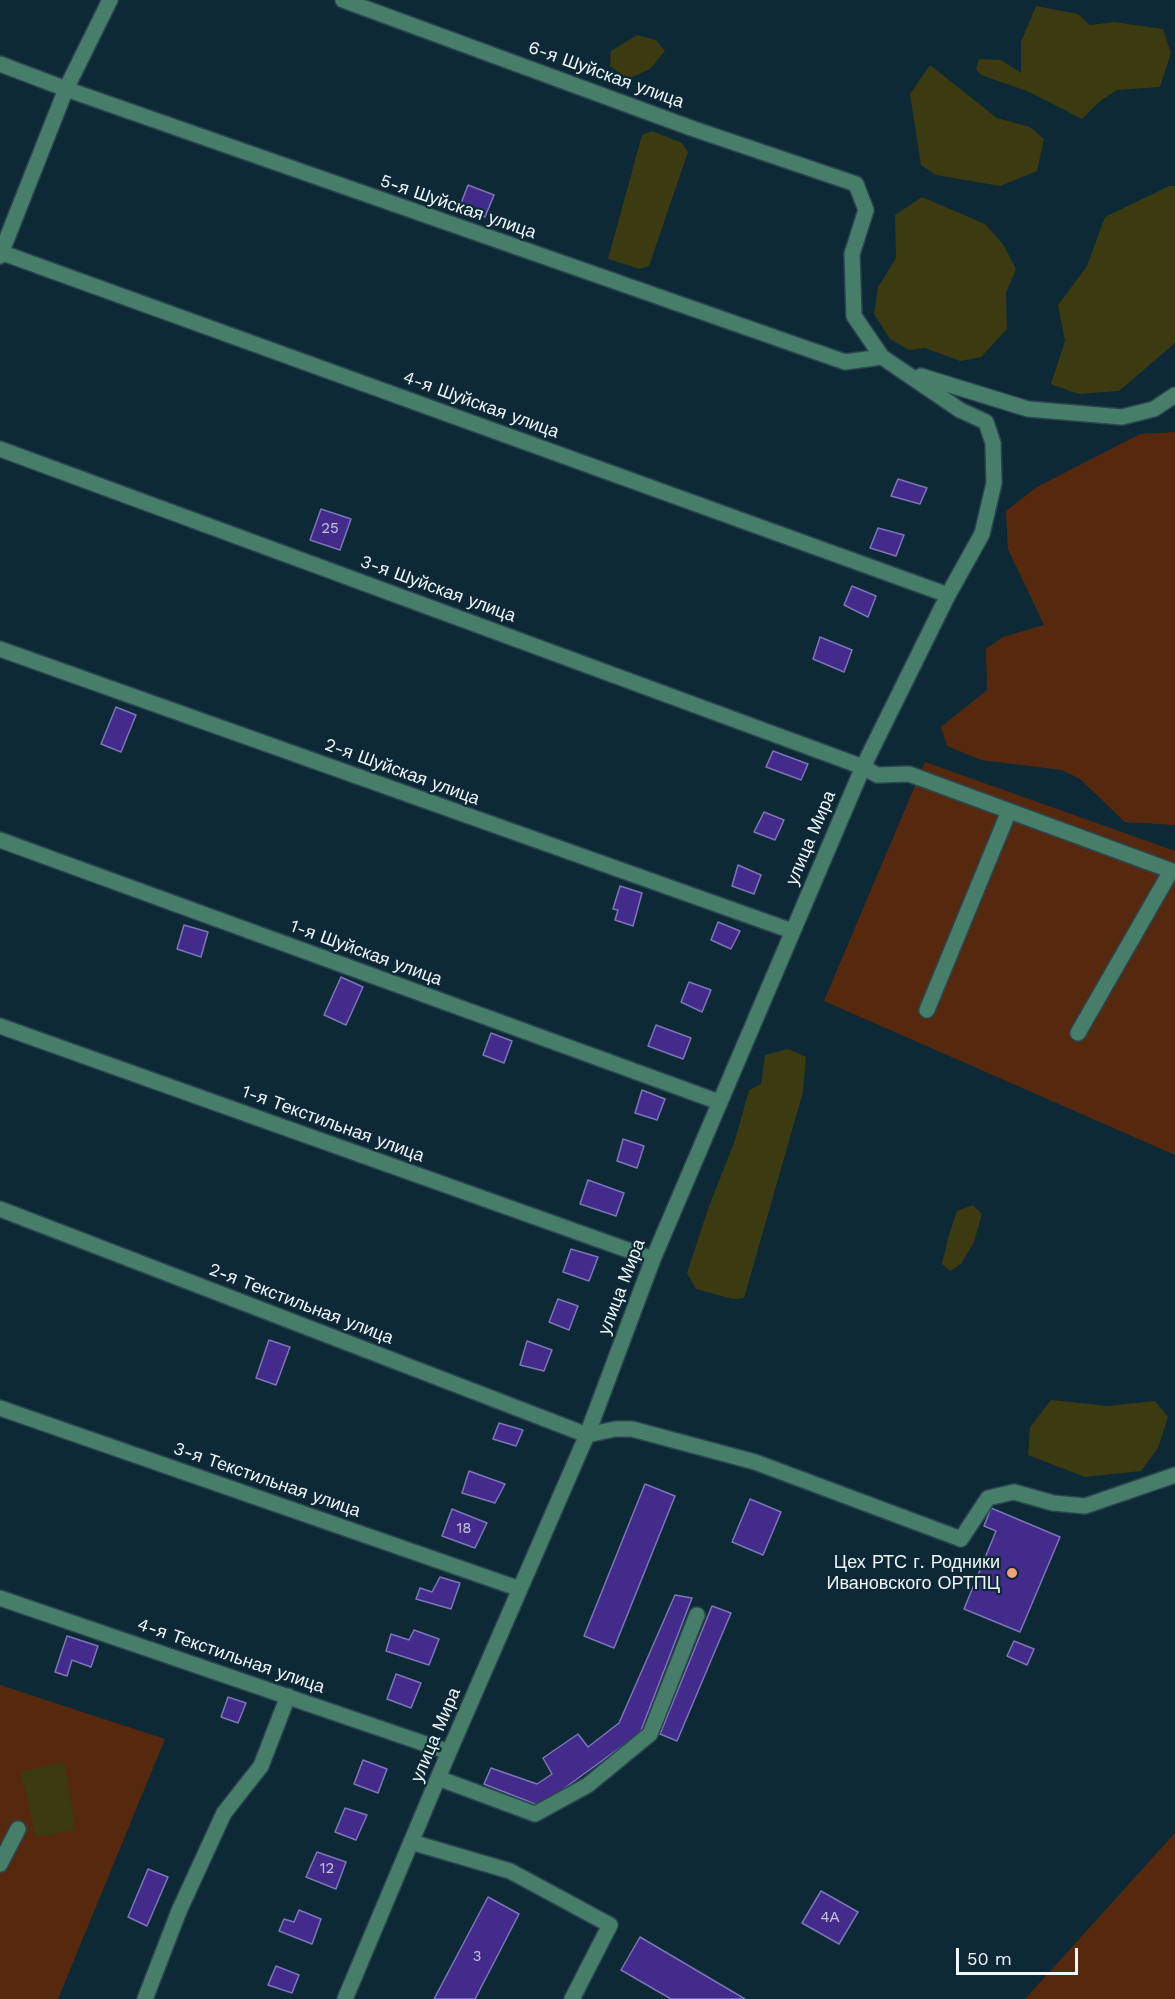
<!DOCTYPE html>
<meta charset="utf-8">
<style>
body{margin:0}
#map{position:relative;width:1175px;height:1999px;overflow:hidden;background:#0d2935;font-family:"Work Sans",sans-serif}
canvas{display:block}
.scale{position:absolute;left:956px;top:1948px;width:122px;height:27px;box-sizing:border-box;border:3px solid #eef6fa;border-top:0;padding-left:8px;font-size:18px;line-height:21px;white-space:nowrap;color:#eef6fa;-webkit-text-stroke:4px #0d2935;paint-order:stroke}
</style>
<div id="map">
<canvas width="1175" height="1999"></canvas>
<div class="scale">50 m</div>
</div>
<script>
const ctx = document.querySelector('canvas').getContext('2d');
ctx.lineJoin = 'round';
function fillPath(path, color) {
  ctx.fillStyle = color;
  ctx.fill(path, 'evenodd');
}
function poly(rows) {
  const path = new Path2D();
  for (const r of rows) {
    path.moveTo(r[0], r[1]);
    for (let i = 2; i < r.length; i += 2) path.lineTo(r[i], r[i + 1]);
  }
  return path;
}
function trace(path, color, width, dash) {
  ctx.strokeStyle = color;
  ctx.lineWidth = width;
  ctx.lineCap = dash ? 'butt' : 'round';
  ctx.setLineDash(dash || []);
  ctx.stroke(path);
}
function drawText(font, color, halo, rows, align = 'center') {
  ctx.font = font + ' "Work Sans",sans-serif';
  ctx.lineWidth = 4.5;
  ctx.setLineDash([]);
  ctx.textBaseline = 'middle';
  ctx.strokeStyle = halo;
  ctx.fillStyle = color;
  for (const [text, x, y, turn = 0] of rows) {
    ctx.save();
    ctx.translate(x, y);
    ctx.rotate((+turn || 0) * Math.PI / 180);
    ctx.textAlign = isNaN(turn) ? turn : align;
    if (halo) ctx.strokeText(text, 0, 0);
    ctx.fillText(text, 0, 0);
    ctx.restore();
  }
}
const green = poly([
 [1175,432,1175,825,1125,822,1080,779,1062,770,981,760,947,746,941,727,987,690,986,649,1003,637,1044,625,1008,549,1006,511,1037,487,1140,434],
 [925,762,1175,851,1175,1155,824,1001],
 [0,1685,165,1739,58,1999,0,1999],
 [1175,1833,1175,1999,1025,1999]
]);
const water = poly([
 [1036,6,1078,14,1090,25,1114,22,1163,29,1171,53,1160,87,1117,90,1099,102,1082,119,1027,91,981,75,976,69,979,59,1001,60,1021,73,1021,42],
 [637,35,656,40,665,51,650,69,628,79,610,66,611,51],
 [930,65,997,118,1030,127,1044,139,1037,171,1000,186,936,175,921,165,910,94],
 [652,131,682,143,688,152,649,266,640,269,608,259,642,135],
 [1169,186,1175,186,1175,343,1119,391,1078,394,1051,384,1065,341,1058,305,1087,266,1105,217],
 [922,197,985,224,1003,244,1016,269,1006,293,1007,329,981,357,960,361,925,348,909,350,890,339,874,314,878,287,896,258,895,215],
 [788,1049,806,1057,803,1092,744,1298,733,1299,696,1289,687,1273,708,1209,735,1140,749,1090,761,1084,765,1055],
 [973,1205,982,1214,974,1242,961,1264,950,1271,942,1264,948,1238,957,1211],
 [1051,1400,1108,1406,1155,1401,1168,1417,1158,1448,1141,1471,1085,1477,1028,1455,1030,1427],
 [64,1762,76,1830,36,1837,21,1772]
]);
const building = poly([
 [468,185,494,195,485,217,460,206,468,185],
 [898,479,927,488,920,504,891,496,898,479],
 [321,509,351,519,340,550,310,540,321,509],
 [878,528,904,535,896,556,870,548,878,528],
 [852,586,876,596,868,617,844,605,852,586],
 [820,637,852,650,844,672,813,659,820,637],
 [116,707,136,715,121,752,101,744,116,707],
 [773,751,808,764,801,780,766,767,773,751],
 [764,812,784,820,775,840,754,832,764,812],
 [738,865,761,875,754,894,732,886,738,865],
 [620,886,642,893,633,926,615,920,618,910,613,909,620,886],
 [718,922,740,931,731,949,711,940,718,922],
 [184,925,208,932,201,957,177,949,184,925],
 [341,977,363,987,346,1025,324,1015,341,977],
 [689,982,711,990,702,1012,681,1002,689,982],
 [656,1025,691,1038,683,1059,648,1046,656,1025],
 [491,1033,512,1041,504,1063,483,1055,491,1033],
 [642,1090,665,1099,657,1120,635,1113,642,1090],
 [623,1139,644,1146,637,1168,617,1161,623,1139],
 [588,1180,624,1193,616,1216,580,1204,588,1180],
 [571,1249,598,1257,589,1281,563,1272,571,1249],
 [558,1299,578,1306,569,1330,549,1322,558,1299],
 [269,1340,290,1347,276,1385,256,1378,269,1340],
 [527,1341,552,1350,544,1371,520,1365,527,1341],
 [499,1423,523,1430,516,1446,493,1439,499,1423],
 [469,1471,505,1484,495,1503,462,1493,469,1471],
 [645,1484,675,1496,614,1648,584,1636,645,1484],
 [750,1499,781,1512,763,1555,732,1542,750,1499],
 [991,1508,1060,1537,1020,1632,964,1609,996,1531,984,1526,991,1508],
 [452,1509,487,1523,475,1548,442,1536,452,1509],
 [440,1577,460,1583,451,1609,416,1599,420,1588,432,1592,440,1577],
 [675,1595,692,1598,640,1733,540,1806,484,1784,491,1768,537,1784,552,1774,543,1758,578,1734,588,1747,619,1723,675,1595],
 [712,1606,731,1613,677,1741,660,1734,712,1606],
 [414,1630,439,1639,429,1665,386,1651,391,1634,409,1640,414,1630],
 [67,1636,98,1646,91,1667,72,1660,67,1676,55,1672,67,1636],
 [1014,1641,1034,1649,1027,1665,1007,1656,1014,1641],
 [396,1674,421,1683,411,1708,387,1699,396,1674],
 [228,1697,246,1703,238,1723,221,1717,228,1697],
 [363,1760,387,1769,378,1793,354,1784,363,1760],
 [345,1808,367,1815,356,1840,335,1832,345,1808],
 [317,1852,346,1862,336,1889,306,1877,317,1852],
 [148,1869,168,1877,147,1926,128,1917,148,1869],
 [821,1891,858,1912,839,1944,802,1923,821,1891],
 [488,1897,519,1914,475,1999,434,1999,488,1897],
 [299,1910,321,1919,312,1944,279,1931,284,1919,294,1922,299,1910],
 [640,1937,745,1999,671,1999,621,1970,640,1937],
 [276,1966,299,1975,292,1993,268,1985,276,1966]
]);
const minor = poly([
 [343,0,691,128,856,184,866,210,852,254,854,316,882,357],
 [0,64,66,89,845,362,882,357,960,410,986,422,993,443,994,483,982,534,948,595,863,767,653,1259,587,1435,449,1752,345,1999],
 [0,252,948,595],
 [0,256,66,89,110,0],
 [921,376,1028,409,1122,417,1154,409,1175,395],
 [0,449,863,767,877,775,909,774,1175,872],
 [0,649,792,931],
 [0,840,719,1102],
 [927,1010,1009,811],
 [0,1026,653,1259],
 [1078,1033,1171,871],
 [0,1209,587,1435,615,1429,632,1429,755,1462,961,1539,988,1498,1014,1492,1053,1503,1085,1506,1175,1475],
 [0,1408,520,1589],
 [0,1598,449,1752],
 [438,1778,535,1814,588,1785,650,1734,697,1615],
 [411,1842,510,1871,610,1925,572,1999],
 [0,1864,18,1829],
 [145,1999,179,1911,224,1813,261,1766,288,1696]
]);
const markers = [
 [1012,1573,6,"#f0a279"]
];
const numberNames = [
 ["25",330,529],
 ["18",464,1529],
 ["12",327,1869],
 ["4А",830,1918],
 ["3",477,1957]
];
const streetNames = [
 ["6-я Шуйская улица",606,75,20],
 ["5-я Шуйская улица",458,207,19],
 ["4-я Шуйская улица",481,405,20],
 ["3-я Шуйская улица",438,589,20],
 ["2-я Шуйская улица",402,772,20],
 ["улица Мира",811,838,-67],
 ["1-я Шуйская улица",366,953,20],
 ["1-я Текстильная улица",333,1124,20],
 ["улица Мира",622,1287,-69],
 ["2-я Текстильная улица",301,1304,21],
 ["3-я Текстильная улица",267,1480,19],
 ["4-я Текстильная улица",231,1656,19],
 ["улица Мира",436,1735,-67]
];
const poiNames = [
 ["Цех РТС г. Родники",1000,1563],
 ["Ивановского ОРТПЦ",1000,1584]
];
fillPath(green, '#56290e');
fillPath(water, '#3b3a11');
fillPath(building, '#432b8b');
trace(building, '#7c75b7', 1.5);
trace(minor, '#2c4651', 18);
trace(minor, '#467e69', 15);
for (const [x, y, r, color] of markers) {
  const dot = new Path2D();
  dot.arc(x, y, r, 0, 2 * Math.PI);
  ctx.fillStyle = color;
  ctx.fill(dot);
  trace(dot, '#0d2935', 2);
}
drawText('15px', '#c3c3de', null, numberNames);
drawText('18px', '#eef6fa', '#0d2935', streetNames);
drawText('18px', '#eef6fa', '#0d2935', poiNames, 'right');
</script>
